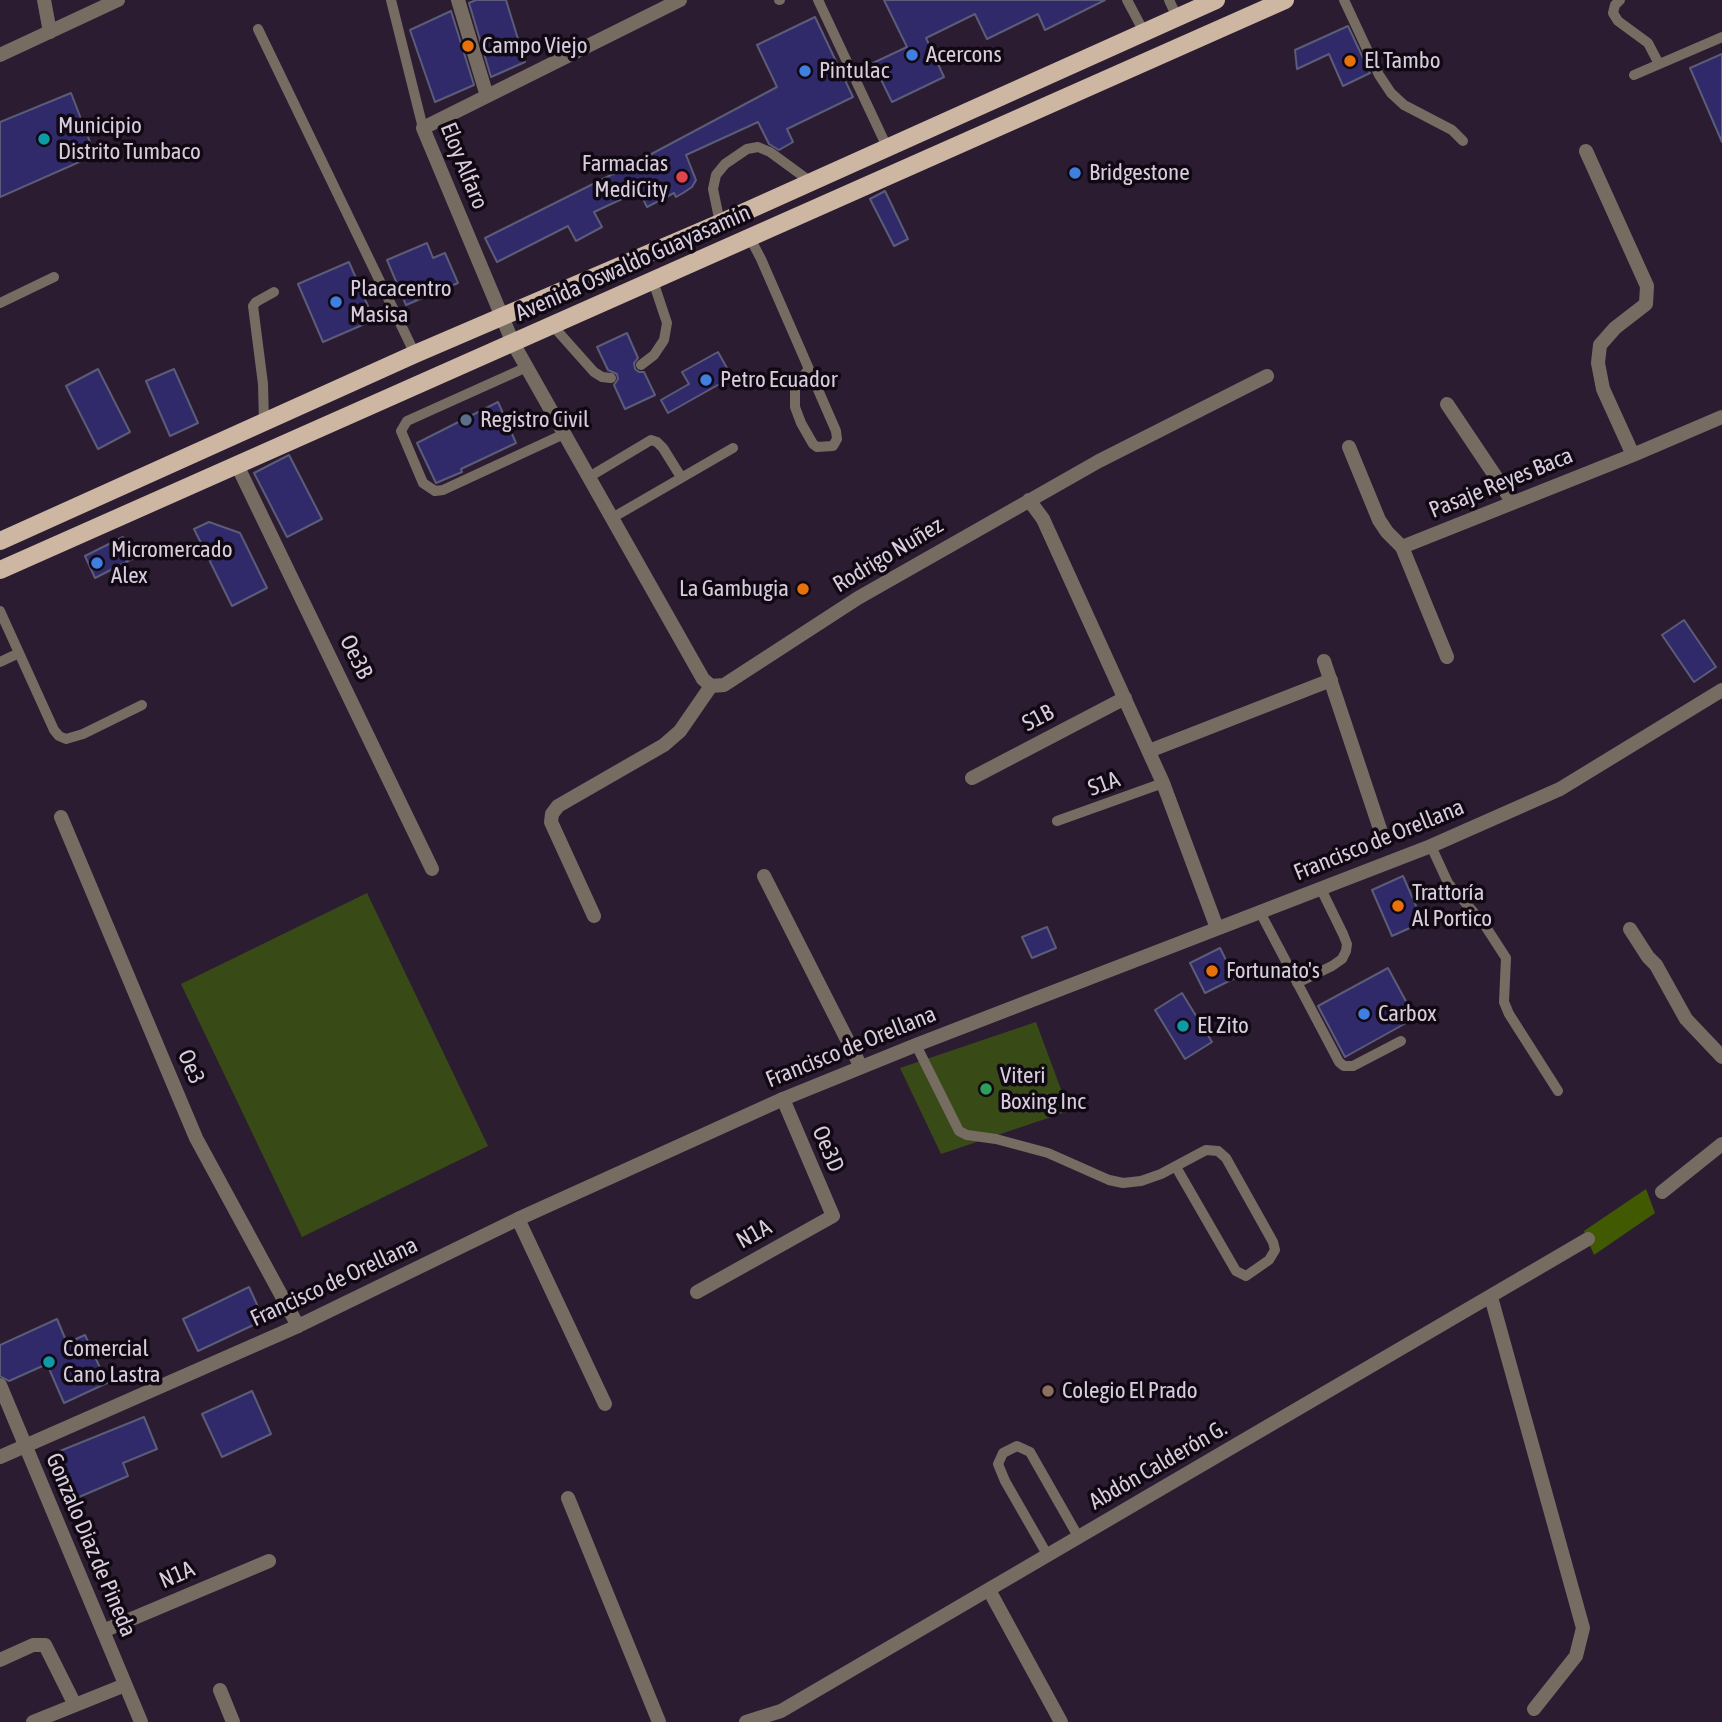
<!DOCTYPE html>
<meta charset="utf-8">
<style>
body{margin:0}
canvas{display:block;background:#2b1c32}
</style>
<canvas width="1722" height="1722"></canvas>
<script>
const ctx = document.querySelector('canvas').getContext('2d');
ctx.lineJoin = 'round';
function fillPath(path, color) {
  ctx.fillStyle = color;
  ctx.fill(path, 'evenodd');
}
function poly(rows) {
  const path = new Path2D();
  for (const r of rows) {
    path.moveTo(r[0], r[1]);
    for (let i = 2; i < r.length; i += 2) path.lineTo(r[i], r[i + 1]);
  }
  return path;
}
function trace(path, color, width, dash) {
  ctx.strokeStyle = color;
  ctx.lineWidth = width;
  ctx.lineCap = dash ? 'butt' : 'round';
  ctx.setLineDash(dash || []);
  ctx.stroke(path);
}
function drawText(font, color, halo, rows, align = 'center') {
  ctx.font = font + ' "Asap Condensed",sans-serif';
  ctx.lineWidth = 7;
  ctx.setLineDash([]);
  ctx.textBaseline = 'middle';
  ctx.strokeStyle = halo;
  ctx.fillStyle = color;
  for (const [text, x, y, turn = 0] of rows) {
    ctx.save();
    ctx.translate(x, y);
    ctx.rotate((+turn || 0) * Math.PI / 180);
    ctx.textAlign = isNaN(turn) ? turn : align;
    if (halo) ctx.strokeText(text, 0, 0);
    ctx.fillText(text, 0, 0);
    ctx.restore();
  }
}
const green = poly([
 [367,893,488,1146,302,1237,181,984],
 [1036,1022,1069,1111,941,1154,900,1068]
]);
const forest = poly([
 [1646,1189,1655,1213,1594,1255,1584,1231]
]);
const building = poly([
 [476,0,506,0,525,62,491,77,469,3,476,0],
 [884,0,1105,0,1045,30,1038,14,987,39,975,14,926,38,944,77,892,102,873,63,907,47,884,0],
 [451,11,474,85,435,102,410,30,451,11],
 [815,17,853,97,787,129,793,142,779,150,769,144,758,122,686,155,696,180,692,187,683,193,676,197,674,193,647,207,639,191,594,212,602,227,576,241,568,226,497,262,485,238,627,167,777,87,757,45,815,17],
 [1348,26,1370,73,1343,86,1329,54,1297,69,1295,50,1348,26],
 [1722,54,1722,142,1690,68,1722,54],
 [71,93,95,155,0,197,0,122,71,93],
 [885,191,908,239,894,246,870,199,885,191],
 [427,243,433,258,445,253,458,283,406,305,387,260,427,243],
 [349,262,374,320,323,342,298,284,349,262],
 [627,333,638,358,634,363,635,369,639,372,644,372,655,395,625,409,614,385,618,379,617,374,608,370,597,347,627,333],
 [718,352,732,377,668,413,661,400,689,384,682,372,718,352],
 [98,369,130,432,98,449,66,386,98,369],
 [174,369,198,423,170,436,146,381,174,369],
 [498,402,516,443,461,469,462,472,436,483,417,443,498,402],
 [289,455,322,519,287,537,254,473,289,455],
 [209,522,240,533,267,588,232,606,194,529,209,522],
 [123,537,134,558,95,578,85,556,123,537],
 [1684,620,1716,667,1694,682,1662,635,1684,620],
 [1403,876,1423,922,1392,936,1372,890,1403,876],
 [1047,927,1056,948,1032,958,1022,937,1047,927],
 [1220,948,1235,978,1205,993,1190,963,1220,948],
 [1388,968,1415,1018,1345,1057,1318,1006,1388,968],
 [1182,993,1212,1042,1185,1059,1155,1010,1182,993],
 [249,1287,264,1320,198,1351,183,1319,249,1287],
 [57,1319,67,1343,85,1335,107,1383,64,1403,47,1364,9,1381,0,1376,0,1345,57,1319],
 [252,1391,271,1434,222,1457,202,1414,252,1391],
 [144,1417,157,1449,123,1463,128,1476,65,1503,49,1463,55,1453,144,1417]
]);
const service = poly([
 [391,0,423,128],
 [779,0,780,0],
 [818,0,887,147],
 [1127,0,1144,32],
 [1169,0,1177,17],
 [1344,0,1379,75,1391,93,1404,105,1452,130,1463,141],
 [1620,0,1615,5,1613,13,1618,21,1648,43,1659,64],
 [258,29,415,354],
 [1634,75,1722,37],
 [720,223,713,189,716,175,725,164,747,149,758,147,770,152,811,182],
 [750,238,761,259,836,431,837,439,833,446,817,447,813,444,801,423,795,407,795,387,808,370],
 [0,303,54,277],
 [553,326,594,372,602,377,611,378],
 [641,365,654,355,664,340,667,323,653,281],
 [527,367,407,421,401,431,423,483,435,491,443,490,564,434],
 [264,422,263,384,253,306,256,302,274,292],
 [589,477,651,440,657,442,663,448,681,477],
 [612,518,733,448],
 [0,611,54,730,59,736,66,739,83,734,142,705],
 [0,662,19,653],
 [1057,821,1163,783],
 [1431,846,1448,883,1484,924,1506,958,1504,1002,1509,1014,1558,1091],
 [1260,912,1339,1062,1344,1066,1353,1066,1401,1041],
 [1297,983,1332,966,1342,959,1346,951,1347,944,1343,934,1321,889],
 [916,1045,959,1131,967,1135,996,1139,1048,1153,1109,1180,1123,1183,1141,1181,1161,1174,1206,1150,1218,1151,1226,1158,1273,1242,1275,1250,1269,1260,1246,1276,1236,1271,1176,1167],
 [1048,1556,1005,1481,998,1464,1003,1453,1017,1446,1030,1452,1079,1538]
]);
const minor = poly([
 [44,0,50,32],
 [458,0,487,96],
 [680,0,423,128,513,343,703,679,711,686,724,685,858,598,1099,461,1267,376],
 [0,55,118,0],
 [1586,151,1647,286,1646,304,1615,328,1600,345,1598,363,1603,389,1633,455],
 [1447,404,1512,501],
 [1349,447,1379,520,1387,532,1402,547,1633,455,1722,417],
 [238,467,432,869],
 [1029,500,1043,519,1163,783,1217,928],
 [1402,547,1447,657],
 [1324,661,1380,829],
 [1149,751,1331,680],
 [972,778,1125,698],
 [61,817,196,1138,298,1326],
 [764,876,861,1067],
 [594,916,551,822,552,814,558,806,664,745,680,731,711,686],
 [1630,929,1648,957,1656,965,1686,1019,1722,1057],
 [1662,1192,1722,1144],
 [518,1219,605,1404],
 [697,1292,833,1216,783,1099],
 [1491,1297,1583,1628,1576,1656,1534,1709],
 [0,1385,26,1447],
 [568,1498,659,1722],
 [989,1590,1061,1722],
 [103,1631,269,1561],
 [0,1660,33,1645,45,1645,75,1705],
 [220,1690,233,1722],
 [33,1722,125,1685],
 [746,1722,781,1711,1588,1239]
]);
const tertiary = poly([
 [26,1447,141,1722],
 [0,1457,298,1326,518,1219,783,1099,916,1045,1431,846,1560,789,1722,690]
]);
const primary = poly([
 [0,541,415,354,720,223,1216,0],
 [0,570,1285,0]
]);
const markers = [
 [468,46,7,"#e8710a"],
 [912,55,7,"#3f7fe0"],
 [1350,61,7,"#e8710a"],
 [805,71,7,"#3f7fe0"],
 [44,139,7,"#0f9aa8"],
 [1075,173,7,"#3f7fe0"],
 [682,177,7,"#e0444e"],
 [336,302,7,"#3f7fe0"],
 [706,380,7,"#3f7fe0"],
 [466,420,7,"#5c6f8a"],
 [97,563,7,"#3f7fe0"],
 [803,589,7,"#e8710a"],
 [1398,906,7,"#e8710a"],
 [1212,971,7,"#e8710a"],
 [1364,1014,7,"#3f7fe0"],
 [1183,1026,7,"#0f9aa8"],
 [986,1089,7,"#2e9e5b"],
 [49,1362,7,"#0f9aa8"],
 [1048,1391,7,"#8d6e63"]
];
const poiNames = [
 ["Campo Viejo",482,46],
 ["Acercons",926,55],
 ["El Tambo",1364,61],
 ["Pintulac",819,71],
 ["Municipio",58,126],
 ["Distrito Tumbaco",58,152],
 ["Farmacias",668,164,"right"],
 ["MediCity",668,190,"right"],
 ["Bridgestone",1089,173],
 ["Placacentro",350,289],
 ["Masisa",350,315],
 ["Petro Ecuador",720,380],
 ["Registro Civil",480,420],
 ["Micromercado",111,550],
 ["Alex",111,576],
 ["La Gambugia",789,589,"right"],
 ["Trattoría",1412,893],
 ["Al Portico",1412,919],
 ["Fortunato's",1226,971],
 ["Carbox",1378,1014],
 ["El Zito",1197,1026],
 ["Viteri",1000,1076],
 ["Boxing Inc",1000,1102],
 ["Comercial",63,1349],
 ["Cano Lastra",63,1375],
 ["Colegio El Prado",1062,1391]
];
const streetNames = [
 ["Eloy Alfaro",464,166,68],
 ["Avenida Oswaldo Guayasamín",633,263,-24],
 ["Pasaje Reyes Baca",1501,483,-22],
 ["Rodrigo Nuñez",888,555,-31],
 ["Oe3B",356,657,64],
 ["S1B",1038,718,-28],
 ["S1A",1104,784,-20],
 ["Francisco de Orellana",1379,840,-22],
 ["Francisco de Orellana",851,1047,-22],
 ["Oe3",191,1067,67],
 ["Oe3D",828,1149,67],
 ["N1A",754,1234,-29],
 ["Francisco de Orellana",334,1282,-25],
 ["Abdón Calderón G.",1158,1465,-30],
 ["Gonzalo Diaz de Pineda",91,1545,67],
 ["N1A",177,1575,-23]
];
fillPath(green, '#384b16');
fillPath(forest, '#415a02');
fillPath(building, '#30296a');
trace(building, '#5b5c78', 2);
trace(service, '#776c62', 10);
trace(minor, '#776c62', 14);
trace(tertiary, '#776c62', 14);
trace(primary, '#cdb6a2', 18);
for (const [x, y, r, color] of markers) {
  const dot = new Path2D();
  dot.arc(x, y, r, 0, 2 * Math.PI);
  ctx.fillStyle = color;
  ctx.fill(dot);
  trace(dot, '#100913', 2.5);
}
drawText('23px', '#d7cddc', '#100913', poiNames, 'left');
drawText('23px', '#d7cddc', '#100913', streetNames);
</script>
